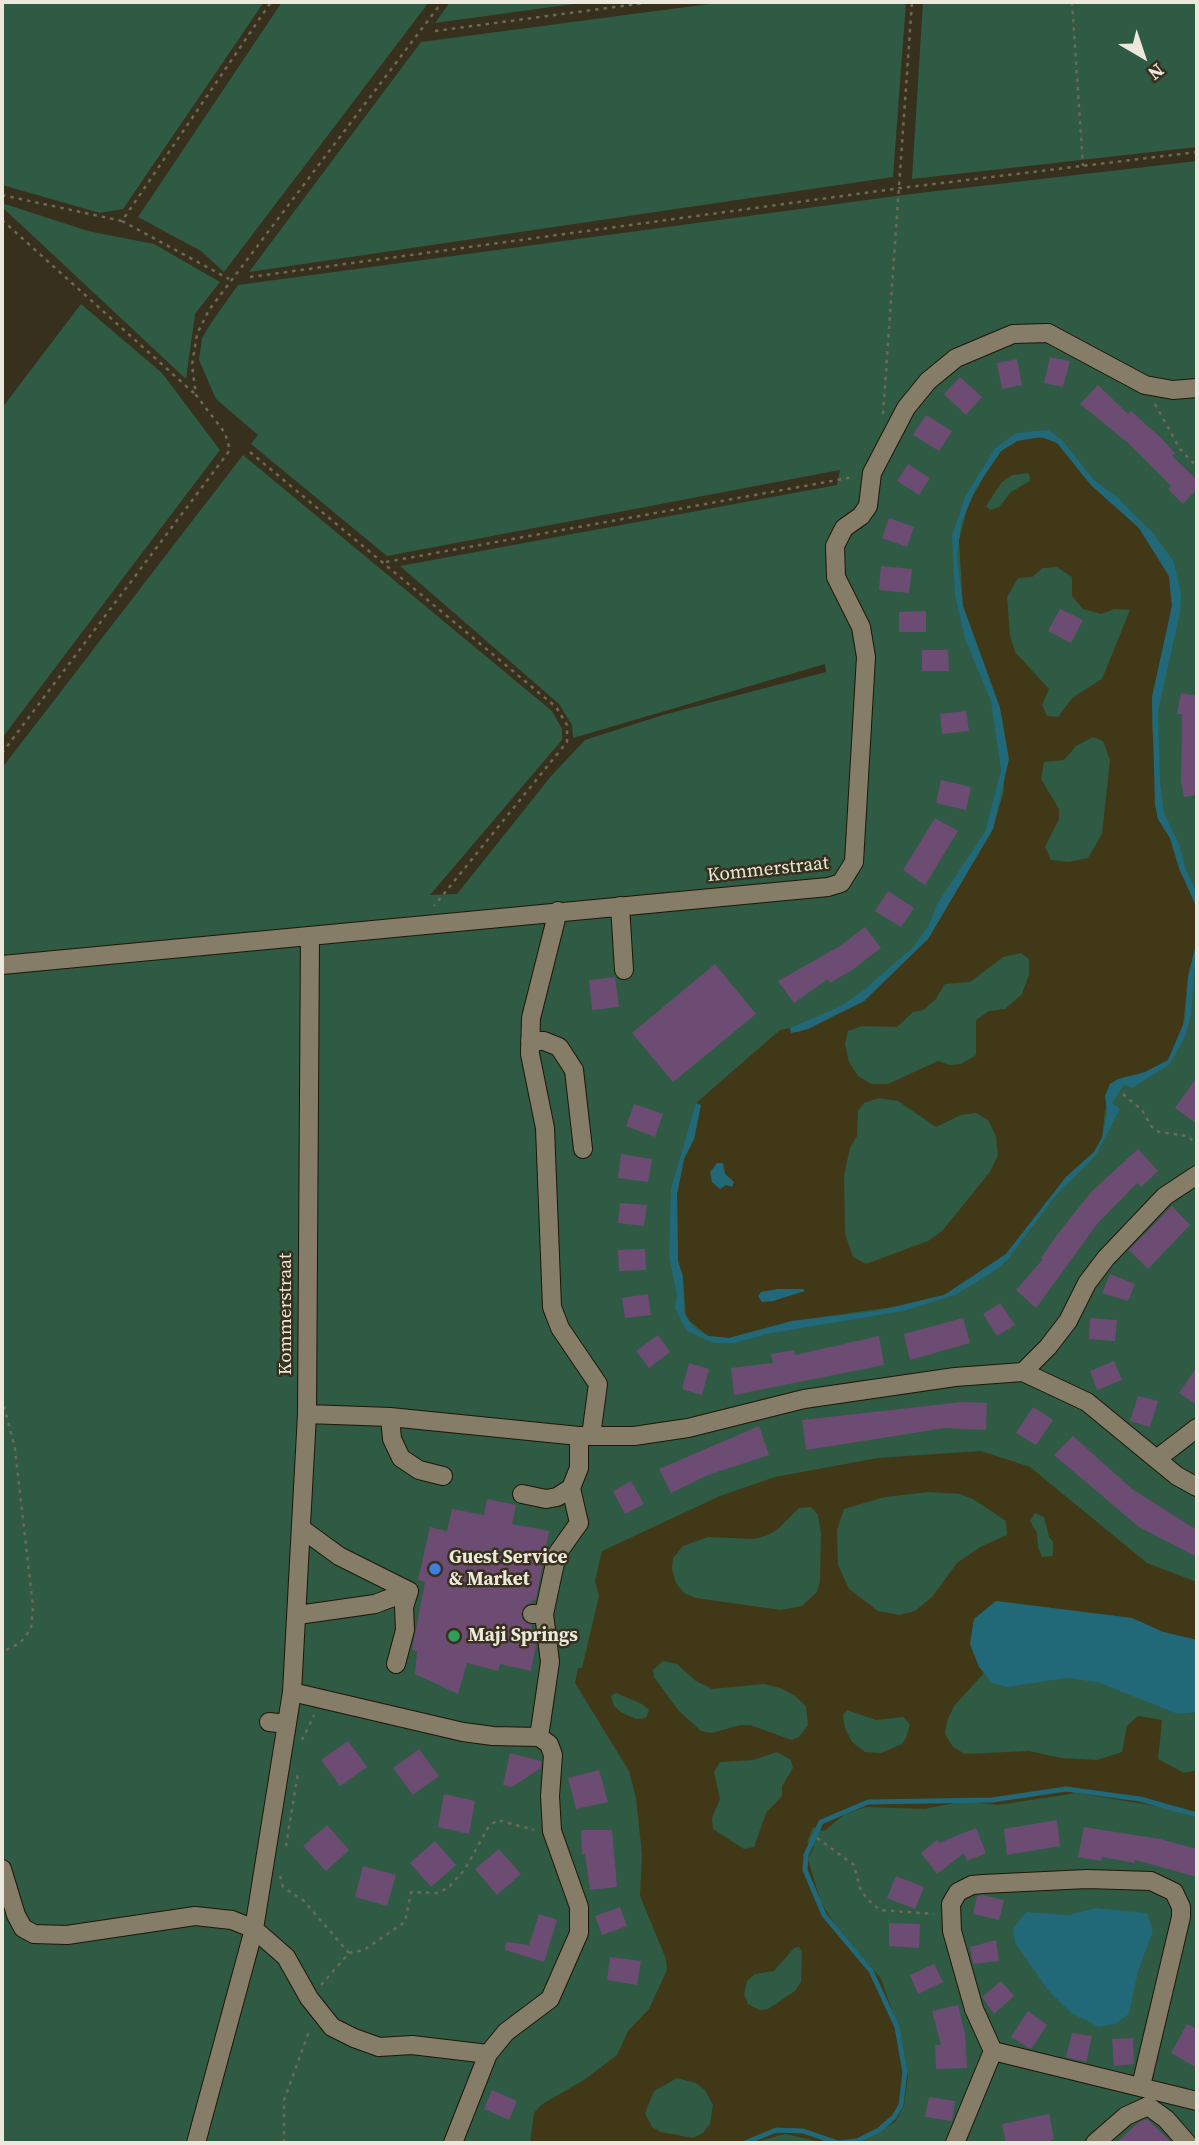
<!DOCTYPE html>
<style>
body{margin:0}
#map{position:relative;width:1199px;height:2145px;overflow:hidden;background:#37301d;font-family:"Source Serif 4",serif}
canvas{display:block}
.frame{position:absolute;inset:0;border:4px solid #ece8dc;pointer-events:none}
.north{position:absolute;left:1108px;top:21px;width:70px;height:70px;-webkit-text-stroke:5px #37301d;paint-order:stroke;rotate:141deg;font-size:19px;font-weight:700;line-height:28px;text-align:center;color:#ece8dc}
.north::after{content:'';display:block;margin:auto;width:24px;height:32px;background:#ece8dc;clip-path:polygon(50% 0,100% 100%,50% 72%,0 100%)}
</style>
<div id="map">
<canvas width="1199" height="2145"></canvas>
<div class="frame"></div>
<div class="north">N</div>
</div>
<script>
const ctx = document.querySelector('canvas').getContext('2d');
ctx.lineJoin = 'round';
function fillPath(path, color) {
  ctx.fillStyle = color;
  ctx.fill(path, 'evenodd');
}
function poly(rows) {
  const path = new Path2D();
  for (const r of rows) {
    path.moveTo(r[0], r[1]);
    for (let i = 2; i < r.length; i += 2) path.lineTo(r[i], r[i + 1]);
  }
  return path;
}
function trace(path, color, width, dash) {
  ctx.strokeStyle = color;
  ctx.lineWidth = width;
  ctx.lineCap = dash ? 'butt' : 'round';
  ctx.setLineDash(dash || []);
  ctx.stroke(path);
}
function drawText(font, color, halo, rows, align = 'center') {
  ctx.font = font + ' "Source Serif 4",serif';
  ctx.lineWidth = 5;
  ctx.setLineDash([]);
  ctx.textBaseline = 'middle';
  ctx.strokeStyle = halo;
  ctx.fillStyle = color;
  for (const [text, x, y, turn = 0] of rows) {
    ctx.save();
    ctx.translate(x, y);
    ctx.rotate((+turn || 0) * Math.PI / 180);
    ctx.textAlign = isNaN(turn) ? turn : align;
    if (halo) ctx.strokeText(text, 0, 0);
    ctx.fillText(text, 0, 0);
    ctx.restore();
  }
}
const green = poly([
 [2,2,264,2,123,209,100,213,2,185],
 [282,2,429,2,224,272,201,251,138,217],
 [450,2,588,2,435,23],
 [724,2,906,2,893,177,249,272,421,42],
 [923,2,1197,2,1197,147,912,179],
 [1197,161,1197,2143,2,2143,2,768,243,455,552,711,562,729,562,740,430,895,457,894,552,775,585,740,663,715,826,672,825,664,573,738,572,725,559,704,400,566,837,485,840,470,387,556,251,444,258,435,216,399,199,360,202,338,211,323,238,285,911,194],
 [2,203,88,231,154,244,220,282,195,314,186,379,2,207],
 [81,304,162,373,220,450,2,738,2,408]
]);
const sand = poly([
 [1030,438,1048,438,1057,443,1091,485,1139,528,1169,576,1172,606,1152,697,1152,723,1158,819,1170,838,1179,868,1197,908,1197,940,1188,977,1182,1034,1168,1060,1162,1064,1137,1076,1124,1077,1105,1110,1102,1138,1094,1152,1066,1177,1006,1254,963,1284,944,1295,900,1306,792,1321,729,1338,708,1336,686,1318,683,1277,678,1261,677,1194,684,1159,694,1139,699,1115,696,1103,780,1030,790,1028,791,1032,799,1032,864,1001,928,939,993,829,1004,790,1000,708,963,606,959,540,968,505,987,471,1001,451,1017,441],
 [1029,473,1030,481,1011,492,999,507,990,510,986,506,1001,483,1012,475],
 [1057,567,1072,577,1072,596,1083,609,1101,614,1114,609,1130,610,1102,679,1072,698,1058,717,1047,716,1042,705,1049,689,1015,652,1010,636,1007,597,1018,578,1032,577,1043,568],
 [1093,737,1103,741,1110,760,1102,834,1088,858,1069,862,1051,860,1045,847,1059,819,1059,809,1041,779,1044,762,1064,760,1076,746],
 [1021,953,1029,959,1029,975,1022,994,1005,1009,989,1011,976,1020,976,1055,961,1064,949,1065,938,1061,888,1084,871,1084,858,1076,849,1062,845,1044,848,1031,862,1026,897,1027,913,1012,923,1010,935,1000,945,984,970,982,1003,957],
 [879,1098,898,1101,936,1127,961,1115,976,1113,988,1120,996,1136,998,1155,990,1172,942,1231,928,1241,866,1264,853,1257,845,1234,844,1175,850,1148,857,1136,858,1111,864,1103],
 [981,1451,1030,1467,1147,1563,1197,1582,1197,1640,1163,1632,1132,1618,996,1601,974,1620,970,1644,984,1673,954,1706,947,1721,945,1734,953,1747,965,1754,1029,1751,1061,1758,1097,1760,1122,1752,1127,1726,1138,1716,1162,1720,1158,1759,1184,1773,1197,1770,1197,1818,1168,1808,1077,1793,998,1805,964,1801,925,1809,865,1807,844,1815,824,1831,813,1827,807,1842,814,1846,808,1859,821,1903,836,1926,881,1979,901,2036,908,2075,904,2105,896,2121,860,2143,825,2143,785,2134,752,2143,530,2143,534,2113,541,2105,584,2080,617,2055,628,2031,649,2009,667,1970,666,1959,640,1896,642,1854,636,1798,629,1771,575,1683,578,1668,582,1668,599,1596,595,1581,602,1551,720,1496,775,1477,878,1458],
 [929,1492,960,1494,973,1499,1006,1521,1007,1535,980,1547,957,1563,932,1597,915,1611,899,1615,878,1611,849,1589,838,1565,837,1530,844,1509,885,1497],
 [811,1507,818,1515,821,1534,820,1581,817,1592,802,1606,781,1610,696,1598,684,1593,676,1583,672,1570,673,1558,683,1546,708,1537,754,1539,768,1535,777,1530,799,1508],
 [1035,1513,1044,1517,1049,1537,1053,1542,1053,1556,1042,1557,1038,1547,1037,1533,1030,1521],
 [663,1661,677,1664,696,1681,712,1689,764,1684,780,1688,794,1695,806,1706,808,1725,799,1737,792,1740,750,1725,740,1725,712,1733,701,1731,678,1710,654,1677,653,1670],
 [616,1693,642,1704,649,1710,646,1718,637,1719,622,1713,614,1706,611,1696],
 [847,1710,876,1720,903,1717,910,1724,906,1738,902,1744,881,1753,865,1752,852,1742,845,1728,843,1715],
 [777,1752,791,1760,793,1768,782,1786,782,1796,766,1813,754,1847,744,1849,713,1829,712,1818,720,1799,714,1772,720,1762,753,1760],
 [799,1947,802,1952,801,1982,795,1991,768,2009,759,2010,748,2004,744,1994,747,1981,755,1974,774,1971,794,1948],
 [677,2078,696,2083,705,2090,713,2105,710,2124,703,2133,693,2138,661,2132,652,2127,645,2113,654,2091]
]);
const water = poly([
 [1048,430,1062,440,1094,480,1116,496,1153,533,1174,562,1181,594,1180,613,1158,711,1160,782,1164,813,1179,844,1186,870,1197,894,1197,908,1179,868,1170,838,1158,819,1155,805,1152,697,1172,606,1169,576,1139,528,1091,485,1057,443,1041,437,1017,441,1001,451,976,488,961,524,957,557,963,606,1000,708,1009,759,993,829,928,939,864,1001,808,1029,791,1033,790,1028,841,1006,864,990,914,946,929,925,937,904,985,832,1001,770,991,701,965,639,955,595,952,536,965,497,995,448,1016,433],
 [1197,940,1191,1015,1185,1037,1170,1064,1132,1088,1124,1084,1112,1103,1120,1109,1096,1155,1057,1194,1008,1259,996,1270,955,1295,903,1311,767,1334,735,1343,714,1343,687,1331,675,1308,677,1295,669,1256,671,1189,696,1103,701,1105,694,1139,684,1159,677,1194,678,1261,683,1277,684,1312,693,1327,708,1336,729,1338,792,1321,876,1311,944,1295,1006,1254,1066,1177,1094,1152,1102,1138,1107,1113,1105,1096,1110,1084,1118,1079,1145,1072,1168,1060,1185,1020,1188,977],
 [717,1163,723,1163,725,1174,734,1182,732,1187,726,1185,720,1189,712,1182,710,1172],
 [778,1289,803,1289,805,1291,773,1301,762,1302,758,1296,761,1292],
 [996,1601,1132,1618,1163,1632,1197,1640,1197,1712,1178,1714,1097,1682,1066,1678,1008,1687,992,1683,979,1667,970,1644,974,1619],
 [1096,1908,1147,1913,1153,1931,1138,1971,1129,2014,1115,2024,1099,2027,1071,2013,1048,1990,1015,1943,1013,1929,1026,1912,1069,1915]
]);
const stream = poly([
 [745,2143,776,2130,803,2131,838,2143,857,2141,879,2130,894,2117,901,2105,905,2072,897,2027,871,1971,824,1915,805,1870,806,1855,821,1822,868,1802,992,1800,1066,1789,1140,1799,1197,1815]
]);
const building = poly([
 [1050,357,1070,361,1063,387,1044,383],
 [1017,359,1022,385,1002,389,997,363],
 [960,377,982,397,966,415,944,394],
 [1098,385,1128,414,1131,411,1161,438,1175,453,1172,456,1197,480,1197,489,1183,504,1168,489,1171,486,1128,443,1080,404],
 [926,415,952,431,939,451,913,435],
 [908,464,930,478,919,495,897,481],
 [889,518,914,527,907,547,882,538],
 [881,566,912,569,909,593,879,590],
 [1060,609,1083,620,1071,643,1048,631],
 [926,611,926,632,899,632,899,612],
 [922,650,948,650,949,671,922,671],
 [1181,693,1197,696,1197,795,1184,797,1181,781,1182,714,1177,714],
 [966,711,969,731,942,734,940,714],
 [941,780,971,787,966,810,936,803],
 [935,818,958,831,925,885,903,870],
 [888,891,914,908,901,927,875,911],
 [865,927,881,948,852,970,830,983,828,979,794,1003,778,981,840,946],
 [715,964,756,1014,673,1082,632,1033],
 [615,977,619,1007,592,1010,589,980],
 [1197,1077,1197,1124,1175,1108],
 [634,1104,663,1114,655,1137,626,1126],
 [1138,1149,1158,1171,1141,1187,1137,1183,1097,1224,1036,1308,1016,1290,1043,1259,1041,1258,1057,1235,1091,1192],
 [621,1154,652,1159,648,1182,618,1178],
 [620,1203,647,1205,644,1226,618,1223],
 [1172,1206,1190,1225,1148,1269,1129,1250],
 [645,1249,646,1270,619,1271,618,1250],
 [1110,1274,1135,1284,1128,1301,1102,1293],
 [648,1294,651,1315,625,1318,622,1298],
 [1000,1303,1015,1325,997,1336,983,1314],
 [963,1318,970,1343,910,1360,904,1334],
 [1090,1318,1117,1320,1115,1341,1089,1339],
 [658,1335,670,1352,649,1368,636,1351],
 [879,1336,884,1365,734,1395,731,1368,773,1363,771,1354,794,1350,795,1355],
 [1114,1361,1122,1380,1097,1390,1090,1371],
 [689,1363,709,1369,702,1395,682,1389],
 [1197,1367,1197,1405,1179,1393],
 [1138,1396,1158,1401,1150,1427,1130,1421],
 [962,1402,987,1403,986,1430,945,1428,806,1450,802,1420],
 [1033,1407,1053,1420,1036,1445,1016,1433],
 [759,1426,769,1455,708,1475,671,1493,659,1469],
 [1073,1436,1132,1489,1197,1530,1197,1557,1139,1527,1054,1455],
 [631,1481,644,1504,625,1514,613,1491],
 [487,1499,516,1505,512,1524,549,1531,536,1599,526,1605,521,1613,523,1620,531,1625,536,1645,531,1671,500,1664,498,1671,467,1663,458,1694,415,1674,417,1651,412,1650,425,1582,418,1580,430,1527,447,1531,452,1509,484,1515],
 [348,1741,367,1767,340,1786,321,1760],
 [419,1749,439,1776,413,1795,393,1768],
 [510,1753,541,1761,541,1768,512,1787,503,1785],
 [599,1770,608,1802,576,1809,568,1778],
 [444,1794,475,1801,469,1834,438,1827],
 [1057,1820,1060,1846,1007,1855,1004,1829],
 [327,1825,349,1850,326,1871,303,1846],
 [1084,1827,1160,1839,1197,1849,1197,1877,1135,1860,1135,1863,1102,1857,1101,1861,1078,1857],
 [976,1828,986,1853,967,1861,964,1853,937,1874,921,1853,937,1840,939,1843],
 [581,1830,612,1830,617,1887,590,1890,585,1854,582,1854],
 [435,1841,456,1865,431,1887,410,1863],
 [499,1849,521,1874,497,1895,475,1869],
 [363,1866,396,1875,387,1906,355,1897],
 [896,1876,924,1887,915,1909,887,1898],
 [983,1895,1004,1900,999,1920,973,1914,977,1896],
 [620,1907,627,1926,602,1935,595,1916],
 [539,1914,557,1920,544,1962,505,1950,506,1942,529,1945],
 [889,1923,920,1924,919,1948,889,1946],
 [996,1940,999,1961,973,1964,970,1947],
 [610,1957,641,1961,637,1985,607,1980],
 [934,1964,943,1982,918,1994,910,1975],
 [1001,1981,1014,1996,994,2014,982,1997],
 [958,2005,965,2034,967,2068,936,2069,935,2045,941,2045,932,2011],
 [1028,2011,1047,2025,1031,2049,1011,2037],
 [1187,2024,1197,2029,1197,2068,1171,2053],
 [1072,2033,1092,2036,1086,2062,1066,2057],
 [1133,2038,1134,2064,1114,2066,1112,2039],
 [492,2090,517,2101,509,2120,484,2109],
 [929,2097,955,2101,952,2121,925,2117],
 [1049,2114,1054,2139,1043,2143,1006,2143,1002,2124],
 [1147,2119,1172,2143,1116,2143,1139,2122]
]);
const path = poly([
 [1072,2,1083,166],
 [435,31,652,2],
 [2,195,122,221,271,2],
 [2,220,196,395],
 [122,221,229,279],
 [250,277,901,188,1197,152],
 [1155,404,1180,449,1197,467],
 [883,414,912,2],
 [250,452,556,707,567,725,567,742,434,906],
 [386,562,854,477],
 [2,753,230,450,225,433,196,395,192,365,197,334,209,310,442,2],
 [1123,1094,1142,1110,1151,1126,1159,1132,1188,1136,1197,1145],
 [2,1398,15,1449,33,1607,31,1629,20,1643,2,1652],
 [302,1740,314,1715],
 [817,1838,854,1865,860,1888,867,1899,880,1910,934,1914],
 [286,1846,298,1773],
 [280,1876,283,1887,304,1901,349,1953],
 [321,1985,349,1953,364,1950,405,1922,411,1892,437,1893,448,1888,465,1869,489,1826,498,1820,534,1830],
 [284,2143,284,2100,310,2029]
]);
const minor = poly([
 [620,906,624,970],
 [558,911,531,1018,530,1054,545,1128,552,1307,560,1328,598,1384,591,1436],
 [2,965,828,887,841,883,854,862,866,657,861,627,836,577,835,546,844,528,861,516,868,506,872,473,906,408,928,381,956,358,1013,334,1048,333,1145,385,1173,390,1197,388],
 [530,1041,544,1041,559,1047,574,1070,583,1149],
 [1197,1175,1165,1196,1106,1258,1087,1283,1068,1321,1048,1347,1023,1372,1087,1402,1177,1476,1197,1487],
 [307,1414,390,1417,579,1436,634,1436,688,1428,804,1399,955,1377,1023,1372],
 [390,1417,392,1439,401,1458,419,1470,443,1476],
 [1158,1458,1197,1428],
 [522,1494,546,1499,557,1497,571,1488,579,1468,579,1436],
 [302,1529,339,1556,409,1591],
 [532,1614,544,1614,557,1554,579,1523,571,1488],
 [298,1615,375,1604,409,1591],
 [396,1664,405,1630,404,1607,409,1591],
 [269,1722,287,1724],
 [539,1737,550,1662,544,1614],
 [2,1869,16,1915,23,1928,34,1934,67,1935,195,1916,232,1920,254,1929,286,1957,309,1998,332,2027,354,2038,379,2047,412,2045,488,2054,506,2032,550,1999,579,1933,579,1907,552,1831,550,1796,553,1755,549,1744,539,1737,493,1736,463,1732,292,1692],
 [1141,2086,1181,1917,1181,1907,1174,1892,1151,1881,1087,1879,983,1884,972,1885,958,1892,951,1904,952,1931,974,2009,993,2051,1197,2101],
 [196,2143,254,1929,292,1692,307,1414,310,936],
 [453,2143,488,2054],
 [955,2143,993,2051],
 [1095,2143,1126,2116,1148,2106,1166,2119,1187,2143]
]);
const markers = [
 [435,1569,7,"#3f7fe0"],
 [454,1636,7,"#2e9e5b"]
];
const streetNames = [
 ["Kommerstraat",768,870,-6],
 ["Kommerstraat",286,1314,-90]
];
const poiNames = [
 ["Guest Service",449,1558],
 ["& Market",449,1580],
 ["Maji Springs",468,1636]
];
fillPath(green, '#2f5a43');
fillPath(sand, '#403817');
fillPath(water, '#216879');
trace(stream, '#216879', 5);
fillPath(building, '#6d4c73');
trace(minor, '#1e1706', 20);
trace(path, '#6e6857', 2.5, [3.5, 5]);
trace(minor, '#867d69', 18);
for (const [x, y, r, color] of markers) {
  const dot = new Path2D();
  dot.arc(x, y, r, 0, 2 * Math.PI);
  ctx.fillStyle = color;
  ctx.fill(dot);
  trace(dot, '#37301d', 2.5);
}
drawText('19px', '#ece8dc', '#37301d', streetNames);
drawText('bold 19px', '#ece8dc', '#37301d', poiNames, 'left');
</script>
